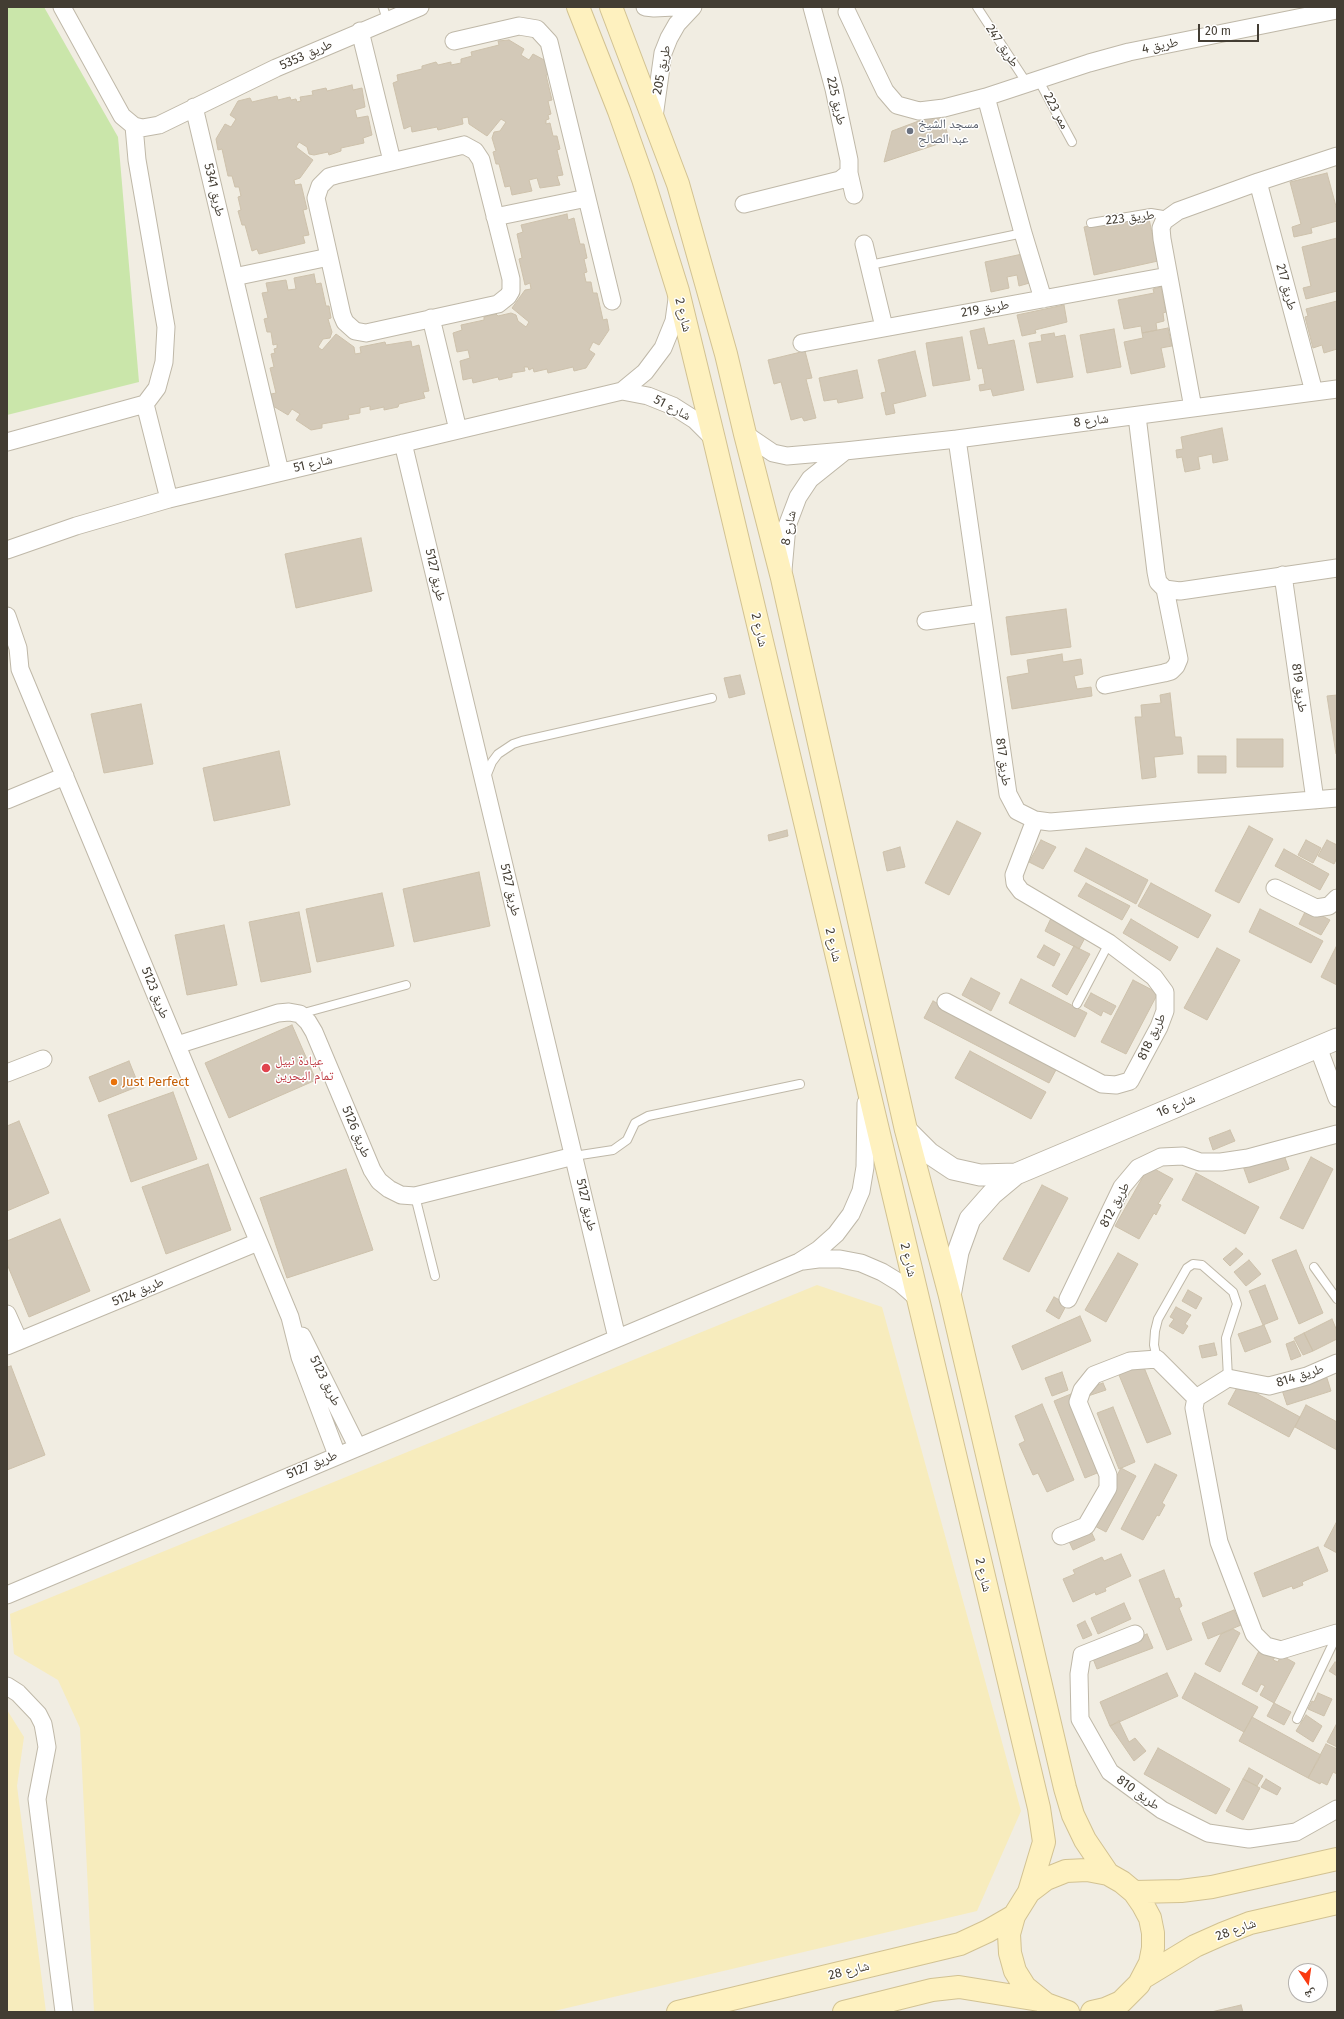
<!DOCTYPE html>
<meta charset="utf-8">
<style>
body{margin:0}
#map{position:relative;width:1344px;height:2019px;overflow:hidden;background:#f1ede2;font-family:"Fira Sans","Noto Naskh Arabic",sans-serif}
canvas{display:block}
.frame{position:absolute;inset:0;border:8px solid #433d33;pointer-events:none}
.north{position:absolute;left:1288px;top:1963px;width:40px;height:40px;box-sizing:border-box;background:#fff;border:1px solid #b4b1ad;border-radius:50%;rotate:167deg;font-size:11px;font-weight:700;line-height:16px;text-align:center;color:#433d33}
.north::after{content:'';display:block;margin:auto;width:14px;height:18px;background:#f93b11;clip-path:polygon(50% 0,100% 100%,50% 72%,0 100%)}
.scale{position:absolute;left:1198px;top:24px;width:61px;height:18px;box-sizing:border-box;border:2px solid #433d33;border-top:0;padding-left:5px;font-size:12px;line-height:14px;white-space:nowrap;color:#433d33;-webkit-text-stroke:3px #fff;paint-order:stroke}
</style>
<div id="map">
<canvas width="1344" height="2019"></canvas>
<div class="frame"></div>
<div class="north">ش</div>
<div class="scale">20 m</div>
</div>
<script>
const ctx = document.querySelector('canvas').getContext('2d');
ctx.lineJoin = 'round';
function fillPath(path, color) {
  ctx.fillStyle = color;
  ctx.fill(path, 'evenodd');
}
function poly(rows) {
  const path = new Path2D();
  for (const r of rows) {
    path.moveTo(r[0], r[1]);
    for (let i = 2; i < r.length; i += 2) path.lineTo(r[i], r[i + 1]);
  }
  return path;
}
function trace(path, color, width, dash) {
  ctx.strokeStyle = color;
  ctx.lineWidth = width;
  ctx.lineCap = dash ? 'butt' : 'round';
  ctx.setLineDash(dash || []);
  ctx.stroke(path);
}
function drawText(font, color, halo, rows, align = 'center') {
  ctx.font = font + ' "Fira Sans","Noto Naskh Arabic",sans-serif';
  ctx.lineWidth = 3;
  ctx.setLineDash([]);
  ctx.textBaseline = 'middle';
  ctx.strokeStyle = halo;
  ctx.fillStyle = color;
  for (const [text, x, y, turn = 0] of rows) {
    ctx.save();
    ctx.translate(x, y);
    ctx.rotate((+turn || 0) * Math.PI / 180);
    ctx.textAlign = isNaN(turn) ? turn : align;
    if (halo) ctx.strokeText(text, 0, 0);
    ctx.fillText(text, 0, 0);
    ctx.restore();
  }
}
const green = poly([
 [7,7,44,7,118,137,139,382,7,415]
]);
const sand = poly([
 [817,1285,882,1307,1021,1811,977,1911,550,2012,94,2012,80,1728,58,1680,14,1654,10,1614],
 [7,1710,24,1737,17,1786,46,2012,7,2012]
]);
const building = poly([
 [509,40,524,49,521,55,529,60,533,54,548,62,551,74,546,75,552,100,548,101,551,114,548,115,549,119,546,120,546,124,550,123,553,136,557,136,560,149,557,150,563,175,557,176,560,185,540,188,537,178,529,180,532,191,512,195,510,186,505,187,499,164,496,164,493,152,496,151,492,138,494,132,500,131,506,122,501,119,487,136,469,124,468,117,462,118,463,124,438,130,437,127,412,132,411,126,404,129,393,83,398,81,397,75,422,69,422,66,436,62,438,65,451,62,451,65,461,63,461,59,472,56,471,52,499,45,498,41,509,40],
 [352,85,353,90,362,88,365,107,355,110,357,118,368,116,372,135,363,138,364,143,341,148,341,151,329,155,328,152,314,155,309,154,307,147,299,142,296,147,313,160,300,178,294,180,295,185,301,184,307,209,303,210,309,235,303,236,305,243,259,254,257,249,252,251,245,225,242,225,238,211,241,210,238,197,241,196,239,187,235,187,232,176,228,176,222,149,218,150,216,139,225,124,231,127,236,119,230,115,238,101,250,98,252,102,277,96,278,100,290,97,291,100,296,99,297,102,301,101,300,97,313,95,312,91,326,88,327,91,352,85],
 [940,113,950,140,884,162,892,131,940,113],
 [1327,173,1337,210,1337,221,1311,228,1312,233,1294,237,1292,227,1301,224,1290,182,1327,173],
 [567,214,568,220,574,218,580,244,584,244,587,258,584,259,587,272,584,273,586,282,591,282,593,293,597,293,603,320,607,319,609,330,599,345,593,342,589,350,595,354,586,368,574,371,573,367,548,373,547,369,534,372,533,368,529,370,528,367,524,367,525,371,512,373,512,377,499,380,498,377,473,383,472,378,463,380,460,361,470,358,468,350,457,352,453,333,462,330,461,325,484,320,484,317,496,314,498,316,511,313,516,315,518,321,526,327,529,322,512,308,525,290,531,289,530,283,525,285,519,259,522,258,517,234,523,232,521,225,567,214],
 [1148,214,1158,261,1094,275,1084,227,1148,214],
 [1337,238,1337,291,1306,299,1303,288,1311,286,1302,247,1337,238],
 [1027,253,1033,282,1019,286,1017,275,1007,277,1009,288,991,292,985,262,1027,253],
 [314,274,316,284,321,283,326,306,329,306,331,318,328,319,332,332,330,338,323,339,318,347,322,350,336,334,354,347,355,354,361,353,360,347,385,342,386,345,411,341,412,347,419,345,429,391,423,392,425,398,399,404,398,407,384,410,384,407,370,410,370,406,360,408,360,413,348,415,349,419,322,424,322,428,311,430,296,420,300,414,292,409,288,415,273,406,271,394,276,393,270,368,274,367,271,354,275,353,274,349,277,348,277,344,273,345,271,332,267,332,264,319,268,318,262,293,268,292,266,283,286,280,288,290,296,289,294,278,314,274],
 [1161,287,1166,312,1163,313,1164,321,1156,323,1157,330,1142,333,1141,326,1124,329,1118,300,1154,293,1153,289,1161,287],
 [1337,301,1337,349,1324,353,1322,345,1313,348,1305,317,1308,316,1306,309,1337,301],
 [1064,305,1067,322,1035,330,1036,333,1022,336,1017,315,1064,305],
 [984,328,988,345,1014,340,1024,390,993,396,991,389,980,391,979,385,985,384,982,368,978,369,970,331,984,328],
 [1168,328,1172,346,1161,348,1165,367,1131,374,1124,342,1143,338,1142,333,1168,328],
 [1114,329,1121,367,1087,373,1080,335,1114,329],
 [1054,333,1055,337,1065,335,1073,377,1037,383,1029,343,1042,341,1041,335,1054,333],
 [962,337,970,380,933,386,926,343,962,337],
 [805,351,812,378,806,379,816,418,804,421,802,417,791,420,781,382,774,384,768,360,805,351],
 [915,351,926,396,893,404,895,413,886,415,881,393,886,392,878,360,915,351],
 [857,370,863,398,838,403,837,399,824,401,819,378,857,370],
 [1222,428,1228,460,1213,463,1212,454,1198,457,1200,469,1185,472,1182,457,1177,458,1176,450,1183,449,1181,437,1222,428],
 [361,538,372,591,296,608,285,554,361,538],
 [1066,609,1071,647,1011,655,1006,617,1066,609],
 [1062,654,1063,662,1081,659,1083,674,1074,676,1077,689,1091,687,1092,696,1012,709,1007,677,1029,673,1027,660,1062,654],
 [740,675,745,694,729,698,724,678,740,675],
 [1170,693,1175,737,1181,737,1183,754,1154,757,1156,777,1142,779,1135,717,1142,717,1141,705,1161,703,1160,695,1170,693],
 [1337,695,1337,753,1336,754,1327,696,1337,695],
 [141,704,153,764,104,773,91,714,141,704],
 [1237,739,1283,739,1283,767,1237,767,1237,739],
 [279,751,290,805,214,821,203,768,279,751],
 [1198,756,1226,756,1226,773,1198,773,1198,756],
 [957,821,981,833,949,895,925,883,957,821],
 [1249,826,1273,839,1239,903,1215,891,1249,826],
 [787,830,788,836,769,841,768,835,787,830],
 [1041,840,1056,847,1043,869,1029,862,1041,840],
 [1306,840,1321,848,1313,863,1298,855,1306,840],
 [1327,840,1337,845,1337,858,1334,864,1318,856,1327,840],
 [900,847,905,867,887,871,883,852,900,847],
 [1086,848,1148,880,1136,904,1074,871,1086,848],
 [1284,849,1329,874,1320,890,1275,866,1284,849],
 [479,872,490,926,414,942,403,889,479,872],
 [1086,883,1130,906,1122,920,1078,896,1086,883],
 [1151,883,1211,915,1198,938,1138,906,1151,883],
 [382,893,394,946,317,962,306,909,382,893],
 [1307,908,1330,920,1321,935,1299,924,1307,908],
 [1260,909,1323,941,1311,963,1249,932,1260,909],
 [299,912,311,972,261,982,249,922,299,912],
 [1052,916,1087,934,1079,949,1045,931,1052,916],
 [1131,919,1178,947,1170,961,1123,933,1131,919],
 [224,925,237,985,187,995,175,935,224,925],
 [1044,945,1060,954,1054,966,1037,957,1044,945],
 [1337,945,1337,985,1321,977,1337,945],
 [1074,946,1090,954,1067,995,1052,986,1074,946],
 [1217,948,1240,960,1207,1020,1184,1008,1217,948],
 [971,978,1000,993,991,1011,962,995,971,978],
 [1021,979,1087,1013,1075,1037,1009,1003,1021,979],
 [1133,980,1158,993,1126,1054,1101,1042,1133,980],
 [1091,993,1116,1006,1111,1015,1103,1011,1101,1016,1084,1006,1091,993],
 [933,1001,1058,1066,1049,1083,924,1018,933,1001],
 [292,1025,316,1080,229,1118,205,1063,292,1025],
 [970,1051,1046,1092,1031,1119,955,1078,970,1051],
 [129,1061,139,1086,99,1102,89,1077,129,1061],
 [173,1092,197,1159,131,1182,108,1115,173,1092],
 [19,1121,49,1193,7,1211,7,1126,19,1121],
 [1230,1130,1235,1141,1213,1150,1209,1138,1230,1130],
 [1283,1152,1289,1169,1249,1183,1243,1166,1283,1152],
 [1311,1157,1333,1169,1303,1229,1280,1218,1311,1157],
 [208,1164,231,1230,166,1254,142,1187,208,1164],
 [1149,1166,1173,1179,1158,1204,1161,1205,1156,1215,1154,1213,1139,1239,1115,1226,1149,1166],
 [346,1169,373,1250,287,1278,260,1198,346,1169],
 [1196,1173,1259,1207,1245,1234,1182,1200,1196,1173],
 [1042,1185,1068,1198,1029,1272,1003,1259,1042,1185],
 [60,1219,90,1291,29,1317,7,1264,7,1241,60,1219],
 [1236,1248,1243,1254,1230,1266,1223,1259,1236,1248],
 [1296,1250,1323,1313,1299,1324,1272,1260,1296,1250],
 [1118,1253,1138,1264,1106,1322,1085,1310,1118,1253],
 [1249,1260,1261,1274,1246,1286,1234,1272,1249,1260],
 [1265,1285,1278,1319,1263,1325,1249,1291,1265,1285],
 [1188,1290,1202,1298,1196,1309,1182,1301,1188,1290],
 [1054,1297,1067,1304,1059,1319,1046,1311,1054,1297],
 [1176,1307,1191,1315,1185,1324,1188,1326,1183,1334,1169,1326,1174,1319,1170,1317,1176,1307],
 [1080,1316,1091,1341,1022,1370,1012,1346,1080,1316],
 [1332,1319,1337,1331,1337,1339,1313,1351,1304,1333,1332,1319],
 [1264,1325,1271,1342,1245,1352,1238,1334,1264,1325],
 [1304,1333,1313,1351,1303,1355,1294,1338,1304,1333],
 [1294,1341,1301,1356,1291,1360,1286,1344,1294,1341],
 [1214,1343,1217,1355,1202,1358,1199,1346,1214,1343],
 [1143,1365,1171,1434,1147,1443,1119,1375,1143,1365],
 [11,1366,45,1455,7,1470,7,1367,11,1366],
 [1062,1372,1068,1390,1052,1396,1045,1378,1062,1372],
 [1326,1375,1331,1391,1287,1405,1282,1390,1326,1375],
 [1103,1383,1106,1390,1088,1396,1086,1389,1103,1383],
 [1239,1384,1300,1417,1289,1437,1228,1404,1239,1384],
 [1071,1394,1102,1471,1085,1478,1054,1401,1071,1394],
 [1042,1404,1074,1480,1047,1492,1038,1473,1033,1475,1019,1444,1025,1441,1015,1416,1042,1404],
 [1306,1405,1337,1422,1337,1450,1295,1427,1306,1405],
 [1113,1407,1135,1462,1119,1469,1097,1413,1113,1407],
 [1155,1464,1177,1475,1162,1503,1165,1505,1159,1516,1157,1515,1143,1540,1121,1529,1155,1464],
 [1121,1468,1136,1476,1106,1532,1091,1524,1121,1468],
 [1337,1521,1337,1553,1324,1546,1337,1521],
 [1089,1527,1095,1540,1073,1550,1067,1537,1089,1527],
 [1318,1547,1328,1571,1302,1582,1303,1585,1293,1589,1292,1586,1263,1597,1254,1573,1318,1547],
 [1121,1554,1131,1576,1105,1588,1106,1591,1096,1595,1095,1592,1073,1602,1063,1579,1075,1574,1073,1570,1102,1557,1104,1561,1121,1554],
 [1164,1570,1175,1599,1179,1598,1182,1606,1179,1608,1192,1640,1167,1650,1139,1580,1164,1570],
 [1124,1603,1131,1619,1098,1634,1091,1618,1124,1603],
 [1234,1610,1241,1625,1208,1639,1202,1623,1234,1610],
 [1085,1621,1092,1635,1083,1639,1077,1625,1085,1621],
 [1233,1629,1240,1633,1220,1672,1205,1664,1221,1634,1233,1629],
 [1147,1634,1153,1648,1097,1669,1092,1656,1147,1634],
 [1260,1649,1275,1657,1273,1660,1278,1662,1281,1655,1295,1663,1274,1703,1260,1695,1265,1686,1261,1684,1257,1692,1242,1684,1260,1649],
 [1335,1662,1337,1663,1337,1676,1329,1671,1335,1662],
 [1167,1673,1178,1696,1110,1726,1100,1702,1167,1673],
 [1195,1673,1258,1707,1244,1732,1182,1698,1195,1673],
 [1318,1693,1332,1699,1324,1716,1308,1709,1312,1701,1314,1702,1318,1693],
 [1274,1703,1291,1712,1284,1725,1267,1716,1274,1703],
 [1306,1715,1322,1726,1313,1742,1296,1731,1306,1715],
 [1252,1717,1321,1755,1308,1778,1239,1741,1252,1717],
 [1119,1721,1129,1742,1135,1738,1146,1751,1134,1761,1110,1726,1119,1721],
 [1337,1723,1337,1747,1327,1742,1337,1723],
 [1326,1744,1337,1749,1337,1774,1333,1772,1327,1785,1321,1782,1320,1784,1308,1778,1326,1744],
 [1158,1748,1230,1789,1216,1814,1144,1774,1158,1748],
 [1249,1768,1263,1776,1257,1786,1243,1779,1249,1768],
 [1243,1779,1260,1788,1243,1820,1226,1811,1243,1779],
 [1266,1779,1281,1788,1277,1795,1261,1787,1266,1779],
 [1241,2005,1243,2012,1211,2012,1241,2005]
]);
const service = poly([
 [383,7,387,20],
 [977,7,1028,85],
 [1039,81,1072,142],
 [1091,223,1151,213,1169,216],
 [870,265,1023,233],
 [486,777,492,762,498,754,513,744,522,741,712,698],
 [1077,1004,1109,943],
 [300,1014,406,985],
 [574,1156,613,1150,627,1140,635,1123,648,1116,800,1084],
 [415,1196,435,1276],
 [1314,1267,1337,1299],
 [1157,1359,1154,1345,1155,1331,1158,1319,1187,1268,1193,1264,1202,1265,1233,1292,1237,1304,1226,1338,1228,1378],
 [1297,1719,1337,1635]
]);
const minor = poly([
 [62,7,122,116,134,126,142,128,159,125,276,68,420,7],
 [645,7,654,8,675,7],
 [812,7,834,89,849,160,849,173,854,195],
 [847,12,885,91,897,105,919,111,944,108,986,97,1089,63,1129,52,1337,10],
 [360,31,392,161],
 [454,41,519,26,537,29,549,42,612,301],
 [986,97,1023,233,1043,299],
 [194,107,280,472],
 [654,117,663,53,669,38,677,24,693,7],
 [464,145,475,151,481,160,511,279,511,291,508,296,498,304,366,333,355,331,345,322,342,315,316,198,320,186,329,177,336,175,464,145],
 [1258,182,1314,392],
 [744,204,840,180,849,173],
 [495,217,587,198],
 [864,244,884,327],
 [234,277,329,257],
 [431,318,458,430],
 [802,343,1168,276],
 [622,391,645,372,663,348,674,321,677,299],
 [145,404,169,499],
 [1193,408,1162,239,1161,228,1164,221,1178,211,1258,182,1337,156],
 [1137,416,1156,572,1158,582,1165,589,1180,591,1337,568],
 [745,434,773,453,787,456,845,451,957,439,1337,389],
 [957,439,1008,794,1017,811,1035,820,1050,822,1337,798],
 [7,442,145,404,157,388,164,362,166,327,137,160,134,126],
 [403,443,617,1338],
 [7,550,76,526,169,499,622,391,648,396,673,406,695,420,714,439],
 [783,570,787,526,798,497,810,479,845,451],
 [1283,575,1315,800],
 [7,616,18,648,20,669,290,1317,300,1357,337,1455],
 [926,621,982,613],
 [1105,685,1164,673,1171,671,1176,666,1179,659,1165,589],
 [7,800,65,776],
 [1275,888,1316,908,1329,906,1337,898],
 [946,1002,1102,1084,1116,1085,1130,1081,1159,1027,1165,1011,1165,992,1154,977,1109,943,1021,891,1015,883,1014,875,1035,820],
 [177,1045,278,1013,289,1012,300,1014,308,1022,314,1032,372,1170,379,1181,389,1189,401,1195,415,1196,574,1156],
 [1318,1047,1337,1098],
 [7,1073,43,1059],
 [803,1261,818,1259,840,1259,861,1263,882,1272,900,1283,917,1298],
 [1068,1299,1122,1187,1138,1168,1161,1157,1183,1156,1200,1162,1221,1162,1248,1158,1337,1134],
 [7,1314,19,1341],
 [302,1336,357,1446],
 [7,1346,258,1242],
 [1196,1398,1194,1408,1219,1542,1254,1634,1266,1646,1281,1650,1337,1633],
 [1196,1398,1228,1378,1269,1386,1307,1376,1337,1363],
 [1061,1536,1086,1526,1108,1488,1108,1475,1078,1402,1082,1390,1094,1375,1130,1361,1157,1359,1196,1398],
 [7,1595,799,1262,818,1250,836,1234,851,1214,861,1191,865,1167,866,1103],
 [1135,1634,1082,1655,1079,1674,1080,1719,1110,1772,1162,1810,1208,1833,1249,1839,1296,1832,1337,1809],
 [7,1686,18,1693,38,1714,43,1724,45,1735,47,1747,37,1799,64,2012]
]);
const tertiary = poly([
 [906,1130,929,1153,953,1169,980,1175,1016,1174],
 [950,1296,958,1252,970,1219,992,1194,1016,1174,1337,1039]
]);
const secondary = poly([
 [578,7,619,111,643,179,678,291,714,439,1039,1808,1044,1842,1029,1892],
 [611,7,678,184,726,354,745,434,782,578,906,1130,950,1296,1065,1788,1073,1815,1085,1840,1108,1874],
 [1134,1892,1181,1891,1212,1887,1337,1859],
 [1144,1977,1195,1946,1222,1934,1250,1923,1337,1903],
 [678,2012,960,1944,988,1931,1014,1916],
 [844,2012,932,1990,959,1987,1039,2000],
 [1068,2012,1046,2004,1025,1987,1015,1971,1010,1953,1009,1934,1014,1916,1029,1892,1046,1879,1066,1871,1087,1870,1108,1874,1122,1882,1134,1892,1143,1905,1150,1918,1153,1933,1153,1948,1150,1963,1139,1984,1121,2002,1105,2009,1092,2012]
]);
const markers = [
 [910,131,4,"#6b7280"],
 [266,1068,5,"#e0444e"],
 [114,1082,4,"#e8710a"]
];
const streetNames = [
 ["طريق 247",1002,46,56],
 ["طريق 4",1160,46,-12],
 ["طريق 5353",306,55,-24],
 ["طريق 205",662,70,-79],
 ["طريق 225",836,101,77],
 ["ممر 223",1056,111,62],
 ["طريق 5341",214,190,77],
 ["طريق 223",1130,218,-7],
 ["طريق 217",1286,287,75],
 ["طريق 219",985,309,-10],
 ["شارع 2",683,315,76],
 ["شارع 51",672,408,28],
 ["شارع 8",1091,421,-7],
 ["شارع 51",313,464,-13],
 ["شارع 8",789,528,-79],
 ["طريق 5127",435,575,77],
 ["شارع 2",759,630,77],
 ["طريق 819",1299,688,82],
 ["طريق 817",1003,762,82],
 ["طريق 5127",510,890,77],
 ["شارع 2",833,945,77],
 ["طريق 5123",155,993,68],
 ["طريق 818",1152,1037,-65],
 ["شارع 16",1176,1106,-23],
 ["طريق 5126",356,1132,67],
 ["طريق 5127",586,1205,77],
 ["طريق 812",1115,1205,-62],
 ["شارع 2",908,1260,77],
 ["طريق 5124",138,1292,-23],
 ["طريق 814",1300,1376,-18],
 ["طريق 5123",325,1381,64],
 ["طريق 5127",312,1465,-23],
 ["شارع 2",983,1575,77],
 ["طريق 810",1138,1793,36],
 ["شارع 28",1236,1930,-20],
 ["شارع 28",849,1971,-14]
];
const worshipNames = [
 ["مسجد الشيخ",918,124],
 ["عبد الصالح",918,139]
];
const healthNames = [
 ["عيادة نبيل",275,1061],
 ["تمام البحرين",275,1076]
];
const foodNames = [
 ["Just Perfect",122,1082]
];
fillPath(green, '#cae6aa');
fillPath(sand, '#f7ecbd');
fillPath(building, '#d3c9b8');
trace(building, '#cdc1ab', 1);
trace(service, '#bfb8a8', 10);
trace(minor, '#bfb8a8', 19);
trace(tertiary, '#bfb8a8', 23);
trace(secondary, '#d2c292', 24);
trace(service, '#fff', 8);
trace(minor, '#fff', 17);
trace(tertiary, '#fff', 21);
trace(secondary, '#fef1bf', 22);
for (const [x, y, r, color] of markers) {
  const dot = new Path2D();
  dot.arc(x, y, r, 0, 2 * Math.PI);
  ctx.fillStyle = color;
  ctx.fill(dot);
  trace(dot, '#fff', 1.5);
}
drawText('13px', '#433d33', '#fff', streetNames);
drawText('13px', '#5b616d', '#fff', worshipNames, 'left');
drawText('13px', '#be3a42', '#fff', healthNames, 'left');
drawText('13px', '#c56008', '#fff', foodNames, 'left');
</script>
